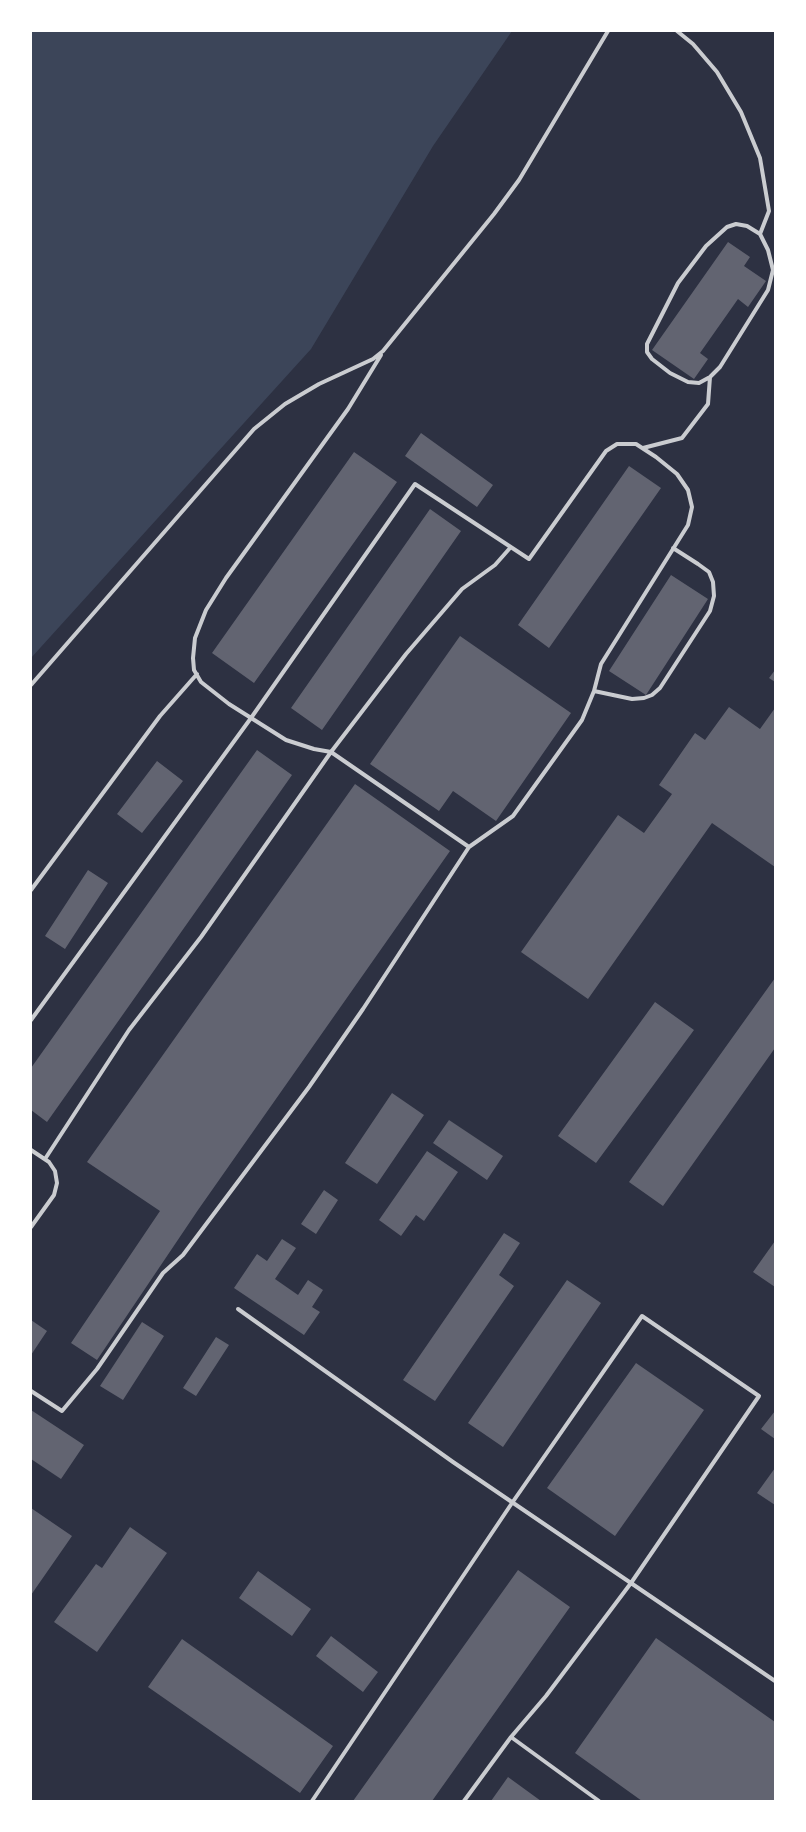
<!DOCTYPE html>
<style>
body{margin:0}
#map{position:relative;width:806px;height:1832px;overflow:hidden;background:#2d3142;font-family:"Open Sans",sans-serif}
canvas{display:block}
.frame{position:absolute;inset:0;border:32px solid #fff;pointer-events:none}
</style>
<div id="map">
<canvas width="806" height="1832"></canvas>
<div class="frame"></div>
</div>
<script>
const ctx = document.querySelector('canvas').getContext('2d');
ctx.lineJoin = 'round';
function fillPath(path, color) {
  ctx.fillStyle = color;
  ctx.fill(path, 'evenodd');
}
function poly(rows) {
  const path = new Path2D();
  for (const r of rows) {
    path.moveTo(r[0], r[1]);
    for (let i = 2; i < r.length; i += 2) path.lineTo(r[i], r[i + 1]);
  }
  return path;
}
function trace(path, color, width, dash) {
  ctx.strokeStyle = color;
  ctx.lineWidth = width;
  ctx.lineCap = dash ? 'butt' : 'round';
  ctx.setLineDash(dash || []);
  ctx.stroke(path);
}
const green = poly([
 [31,31,512,31,433,146,311,349,31,658]
]);
const building = poly([
 [728,242,750,257,744,266,766,281,748,307,738,299,700,353,708,359,694,379,652,350],
 [421,433,493,485,477,507,405,456],
 [354,452,397,482,254,683,212,653],
 [629,466,661,488,549,648,518,625],
 [430,509,461,531,322,730,291,708],
 [671,575,708,599,646,695,609,671],
 [460,636,571,713,496,821,453,791,439,811,370,764],
 [775,670,775,682,769,678],
 [729,707,760,729,775,708,775,867,712,823,588,999,521,952,618,815,644,833,672,794,659,785,695,733,705,740],
 [257,750,292,775,47,1122,31,1110,31,1068],
 [157,761,183,781,142,833,117,814],
 [355,784,450,851,198,1210,97,1360,71,1343,160,1211,87,1162],
 [88,870,108,883,65,949,45,936],
 [775,978,775,1048,663,1206,629,1182],
 [655,1002,694,1030,596,1163,558,1136],
 [392,1093,424,1115,377,1184,345,1163],
 [449,1120,503,1156,487,1180,433,1143],
 [427,1151,458,1172,424,1221,416,1215,401,1236,379,1220],
 [324,1190,338,1200,316,1234,301,1224],
 [504,1233,520,1243,499,1275,514,1286,435,1401,403,1380],
 [282,1239,296,1248,275,1279,298,1295,308,1280,323,1290,312,1307,320,1312,304,1335,234,1288,257,1254,267,1261],
 [775,1241,775,1287,753,1272],
 [567,1280,601,1303,503,1447,468,1423],
 [31,1320,47,1331,31,1355],
 [142,1322,164,1336,123,1400,100,1386],
 [216,1337,229,1345,196,1396,183,1388],
 [636,1363,704,1410,615,1536,547,1488],
 [31,1410,84,1445,61,1479,31,1459],
 [775,1411,775,1439,761,1429],
 [775,1468,775,1505,757,1493],
 [31,1508,72,1536,31,1595],
 [130,1527,167,1553,97,1652,54,1622,96,1564,102,1568],
 [518,1570,570,1607,432,1801,353,1801],
 [258,1571,311,1609,292,1636,239,1598],
 [331,1636,378,1672,363,1692,316,1656],
 [656,1638,775,1722,775,1801,642,1801,575,1753],
 [182,1639,333,1746,300,1793,148,1687],
 [508,1777,541,1801,491,1801]
]);
const service = poly([
 [677,31,693,44,717,72,741,112,760,158,769,211,760,234,768,250,773,270,768,290,720,367,710,377,699,383,688,382,670,373,652,359,647,352,647,344,678,283,706,246,727,227,736,224,747,226,760,234],
 [381,355,348,409,226,578,206,610,195,638,193,658,194,670,201,682,229,704,286,740,314,749,331,752,406,654,462,589,495,565,510,548],
 [643,448,682,438,708,404,710,377],
 [31,685,254,429,285,404,319,384,373,359,383,351,494,214,519,180,608,31],
 [594,691,632,699,644,698,652,695,660,688,710,611,714,596,713,582,709,572,698,564,673,548],
 [31,890,160,716,197,674],
 [31,1020,251,718,415,484,529,559,606,451,617,444,636,444,656,457,677,474,688,490,692,507,688,525,601,664,594,691,582,720,513,816,469,847],
 [31,1150,49,1162,55,1171,57,1183,54,1195,31,1227],
 [238,1309,453,1462,775,1681],
 [31,1391,62,1411,97,1369,163,1273,183,1255,309,1087,363,1009,469,847,331,752,201,937,129,1030,45,1159],
 [511,1737,599,1801],
 [312,1801,512,1503,642,1316,759,1396,631,1583,546,1696,511,1737,464,1801]
]);
fillPath(green, '#3c4559');
fillPath(building, '#626471');
trace(service, '#caccd0', 4);
</script>
